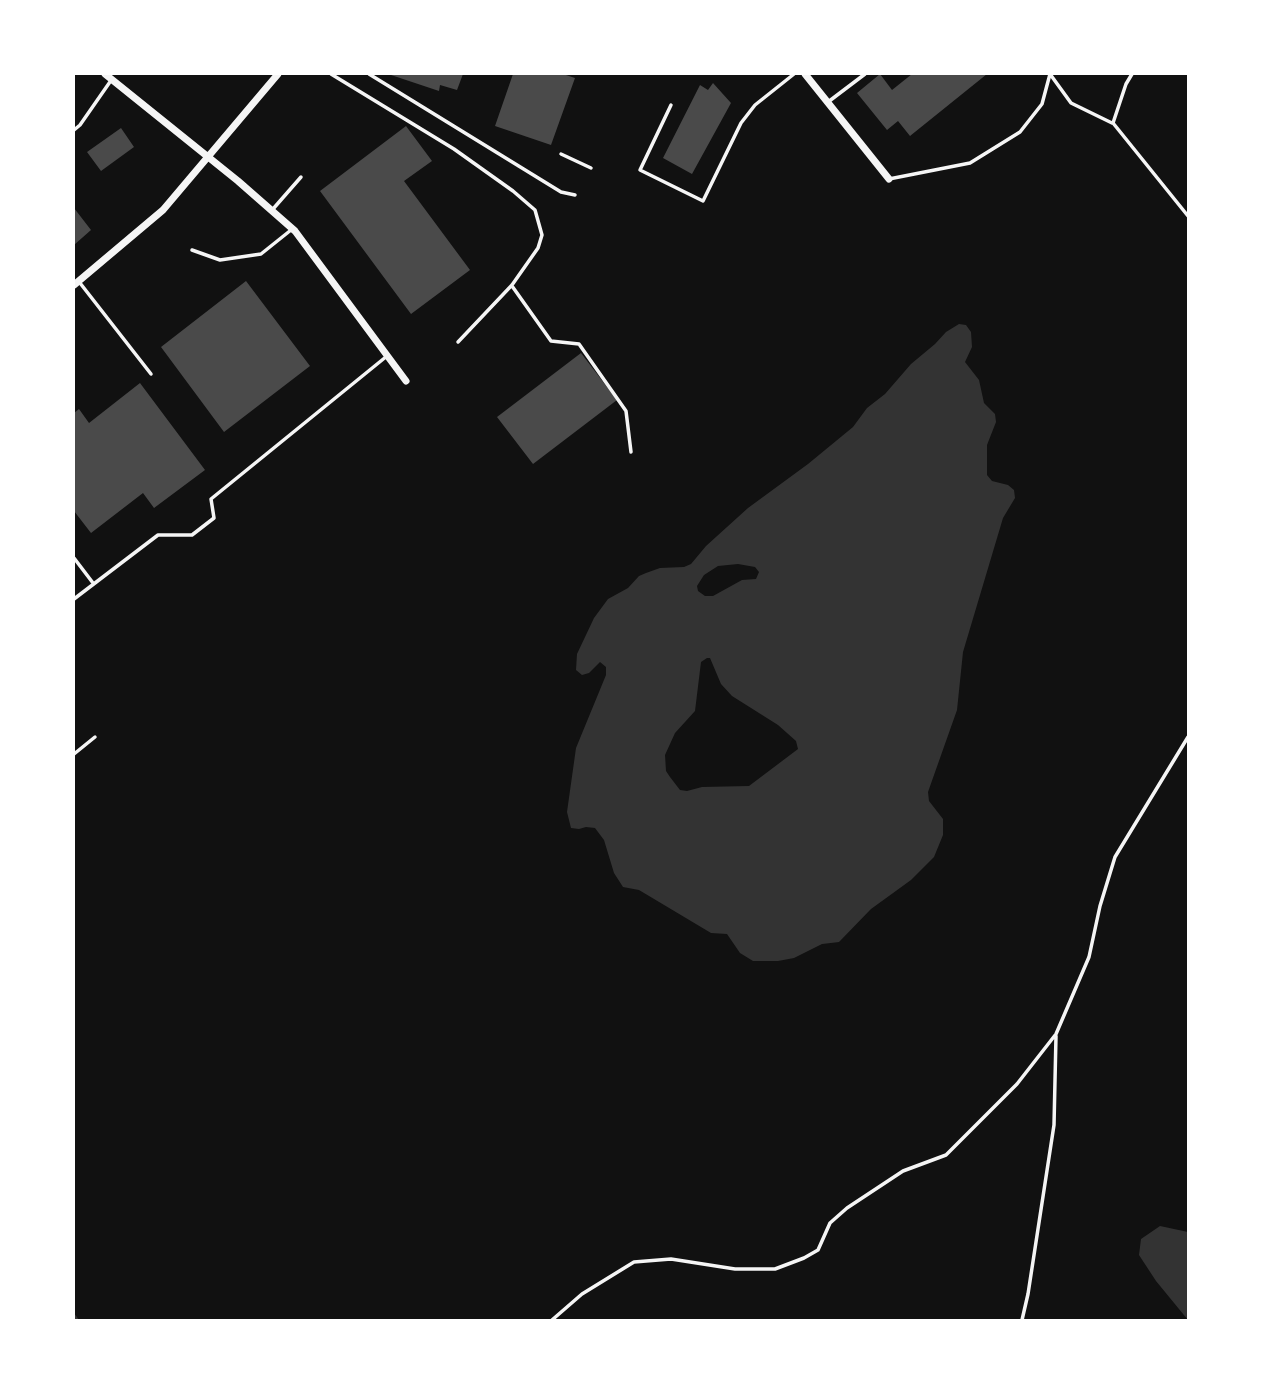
<!DOCTYPE html>
<style>
body{margin:0}
#map{position:relative;width:1262px;height:1394px;overflow:hidden;background:#111;font-family:"Fira Sans Condensed",sans-serif}
canvas{display:block}
.frame{position:absolute;inset:0;border:75px solid #fff;pointer-events:none}
</style>
<div id="map">
<canvas width="1262" height="1394"></canvas>
<div class="frame"></div>
</div>
<script>
const ctx = document.querySelector('canvas').getContext('2d');
ctx.lineJoin = 'round';
function fillPath(path, color) {
  ctx.fillStyle = color;
  ctx.fill(path, 'evenodd');
}
function poly(rows) {
  const path = new Path2D();
  for (const r of rows) {
    path.moveTo(r[0], r[1]);
    for (let i = 2; i < r.length; i += 2) path.lineTo(r[i], r[i + 1]);
  }
  return path;
}
function trace(path, color, width, dash) {
  ctx.strokeStyle = color;
  ctx.lineWidth = width;
  ctx.lineCap = dash ? 'butt' : 'round';
  ctx.setLineDash(dash || []);
  ctx.stroke(path);
}
const water = poly([
 [959,324,966,325,971,332,972,347,965,362,979,380,984,403,995,414,996,422,987,445,987,475,992,481,1008,485,1014,490,1015,498,1003,518,963,652,957,710,928,792,929,801,943,819,943,835,934,857,911,880,871,909,839,942,822,944,794,958,778,961,753,961,740,953,727,934,711,933,639,890,623,887,614,873,604,840,595,828,586,827,579,829,571,828,567,812,576,748,606,675,606,667,600,662,589,673,582,675,576,670,577,654,594,618,608,599,628,588,639,576,646,573,660,568,684,567,691,564,706,546,748,508,808,464,853,427,867,408,885,394,911,364,935,344,946,332],
 [738,564,755,567,759,572,756,579,742,580,713,596,705,596,698,591,697,586,704,575,718,566],
 [707,658,710,658,721,684,732,696,778,725,796,741,798,749,749,786,702,787,687,791,680,790,670,777,666,771,665,755,675,733,695,711,701,662],
 [1160,1226,1188,1232,1188,1320,1156,1281,1139,1255,1141,1239]
]);
const stream = poly([
 [74,1316,77,1320]
]);
const building = poly([
 [388,74,463,74,457,90,440,85,439,91],
 [513,74,563,74,575,78,551,145,495,126],
 [880,74,892,90,912,74,987,74,910,136,898,121,887,130,857,93],
 [713,83,731,103,692,174,663,158,700,85,708,90],
 [406,126,432,161,404,181,470,270,411,314,320,191],
 [121,128,134,147,101,171,87,152],
 [74,208,91,230,74,245],
 [246,281,310,366,224,432,161,347],
 [581,353,617,400,533,464,497,417],
 [140,383,205,470,154,508,143,493,91,533,74,511,74,413,79,409,89,423]
]);
const service = poly([
 [331,74,454,149,513,191,535,210,542,235,538,248,512,285,458,342],
 [369,74,561,192,575,195],
 [1050,74,1071,103,1112,123],
 [1132,74,1126,84,1113,123,1188,216],
 [828,102,865,74],
 [671,105,640,170,703,201,741,123,755,105,794,74],
 [74,130,80,125,112,79],
 [561,154,591,168],
 [889,179,970,163,1020,132,1042,104,1050,74],
 [273,209,301,177],
 [192,250,220,260,261,254,291,230],
 [80,283,151,374],
 [512,286,551,341,579,344,626,411,631,452],
 [74,558,93,583],
 [74,599,158,535,192,535,214,518,211,499,387,356],
 [74,754,95,737],
 [552,1320,582,1294,634,1262,671,1259,735,1269,775,1269,804,1258,818,1250,830,1223,847,1208,903,1171,946,1155,1017,1084,1056,1034,1089,957,1100,906,1115,857,1188,737],
 [1022,1320,1028,1294,1054,1125,1056,1036]
]);
const minor = poly([
 [105,74,238,181,295,231,406,381],
 [805,74,889,179],
 [74,285,163,210,278,74]
]);
fillPath(water, '#333');
trace(stream, '#333', 3.5);
fillPath(building, '#4a4a4a');
trace(service, '#f5f5f5', 3.5);
trace(minor, '#f5f5f5', 7);
</script>
